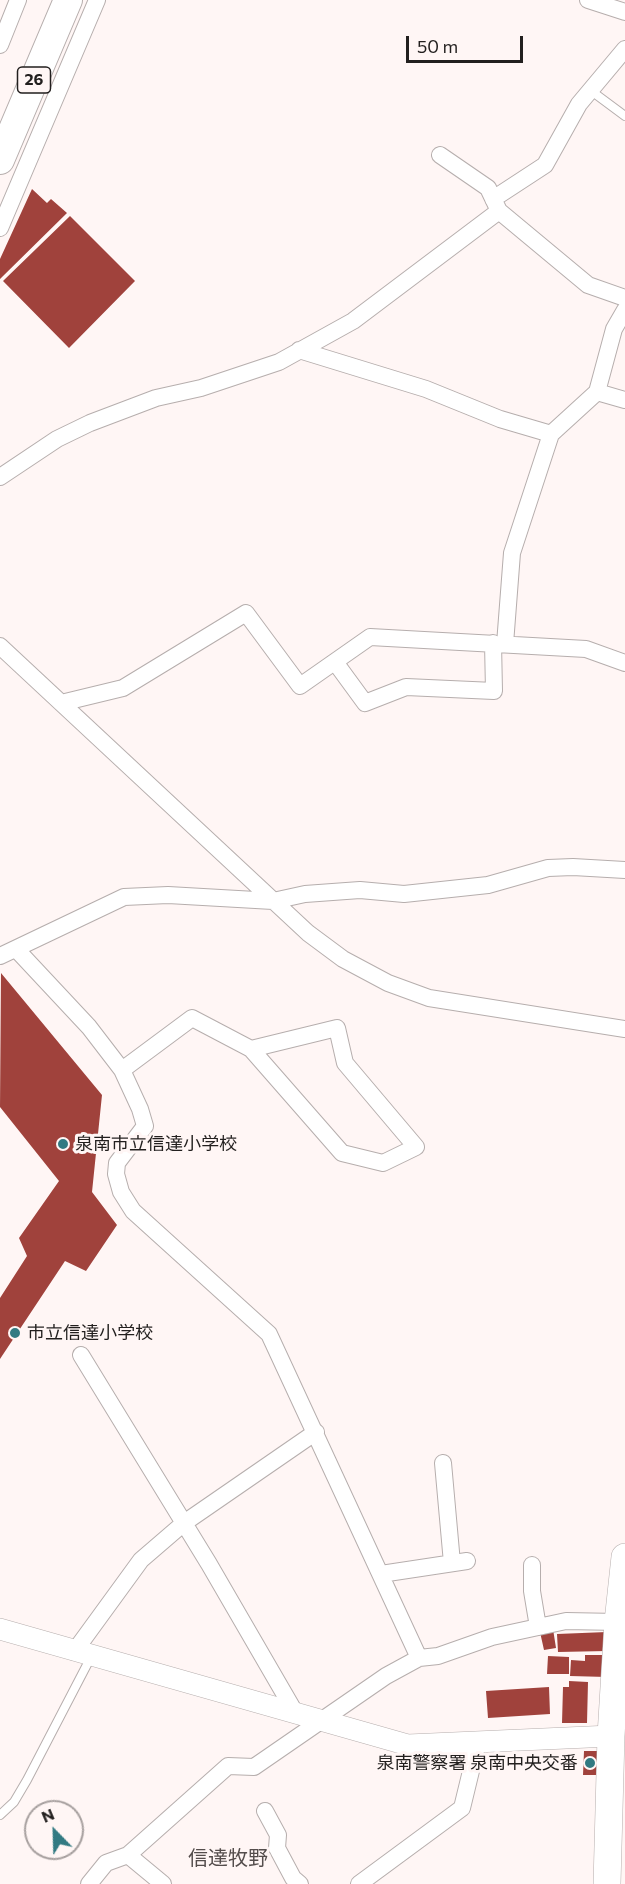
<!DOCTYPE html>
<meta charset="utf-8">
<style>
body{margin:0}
#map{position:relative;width:625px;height:1884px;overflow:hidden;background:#fff6f5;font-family:Commissioner,sans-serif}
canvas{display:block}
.north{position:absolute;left:24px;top:1800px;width:60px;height:60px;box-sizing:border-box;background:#fff6f5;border:2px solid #a7a09f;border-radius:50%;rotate:337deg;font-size:16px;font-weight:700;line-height:24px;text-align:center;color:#221f1e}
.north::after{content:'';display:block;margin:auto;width:21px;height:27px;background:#327a82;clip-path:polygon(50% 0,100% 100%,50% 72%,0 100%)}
.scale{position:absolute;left:406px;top:36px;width:117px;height:27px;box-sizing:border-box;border:3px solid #221f1e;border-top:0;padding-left:8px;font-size:18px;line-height:21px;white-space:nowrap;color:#221f1e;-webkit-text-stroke:4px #fff6f5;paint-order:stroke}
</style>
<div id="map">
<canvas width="625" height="1884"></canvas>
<div class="north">N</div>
<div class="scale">50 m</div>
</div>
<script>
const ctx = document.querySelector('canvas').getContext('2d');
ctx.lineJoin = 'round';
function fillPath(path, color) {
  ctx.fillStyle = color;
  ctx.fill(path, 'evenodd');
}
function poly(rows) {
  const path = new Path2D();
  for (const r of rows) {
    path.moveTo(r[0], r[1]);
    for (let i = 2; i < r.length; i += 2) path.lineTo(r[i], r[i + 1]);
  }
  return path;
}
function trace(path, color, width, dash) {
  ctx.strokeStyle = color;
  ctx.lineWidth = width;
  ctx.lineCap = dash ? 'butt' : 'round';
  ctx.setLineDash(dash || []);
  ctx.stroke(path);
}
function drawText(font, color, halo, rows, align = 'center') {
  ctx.font = font + ' Commissioner,"Noto Sans JP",sans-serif';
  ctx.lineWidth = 6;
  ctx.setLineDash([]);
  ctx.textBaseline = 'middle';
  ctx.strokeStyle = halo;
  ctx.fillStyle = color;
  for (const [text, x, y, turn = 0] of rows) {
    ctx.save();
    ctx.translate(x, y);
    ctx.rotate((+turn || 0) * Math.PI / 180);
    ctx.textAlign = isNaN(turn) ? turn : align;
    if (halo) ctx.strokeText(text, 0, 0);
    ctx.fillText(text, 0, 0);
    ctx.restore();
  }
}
const building = poly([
 [32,189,47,203,51,199,67,213,0,279,0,259],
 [70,216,135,281,69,348,3,281],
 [1,973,102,1095,92,1192,117,1225,86,1271,65,1261,0,1359,0,1298,27,1256,19,1238,59,1181,0,1107],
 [553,1629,556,1648,544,1650,540,1632],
 [607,1632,607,1651,558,1652,557,1634],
 [585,1655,603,1655,607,1677,570,1676,571,1660,585,1661],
 [548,1656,569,1657,569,1674,547,1674],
 [569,1681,588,1682,587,1723,562,1723,563,1687,569,1687],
 [549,1687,550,1714,488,1718,486,1691],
 [584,1751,597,1751,597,1775,583,1775]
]);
const service = poly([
 [590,90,625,116],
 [0,1815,14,1802,27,1780,92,1655]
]);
const minor = poly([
 [588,0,625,12],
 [0,45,18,0],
 [440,155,488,188,499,211,588,285,625,298],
 [493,199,545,165,579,104,625,49],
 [0,228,97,0],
 [299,350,426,389,500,419,551,434],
 [597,392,614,329,625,310],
 [0,477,57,439,90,423,156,398,201,388,279,362,353,321,499,211],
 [505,644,512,553,551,434,597,392,625,400],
 [0,646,308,933,343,959,388,983,429,998,625,1029],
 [335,662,365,703,406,687,494,691,493,643],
 [61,703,123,688,246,613,300,686,370,637,586,649,625,663],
 [17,950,89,1027,122,1070,140,1109,145,1126,117,1163,116,1174,121,1192,133,1211,269,1334,419,1658],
 [0,956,124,897,168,895,273,901,305,894,360,890,404,894,488,885,548,868,573,867,625,870],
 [122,1070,192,1018,251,1049,342,1153,383,1163,416,1147,345,1063,337,1028,251,1049],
 [81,1355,209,1564,296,1714],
 [443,1463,452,1563],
 [532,1565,532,1591,538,1627],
 [381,1574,467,1561],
 [74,1652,141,1560,184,1523,316,1432],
 [265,1811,278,1835,277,1848,293,1878,300,1884],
 [128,1855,228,1766,254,1767,386,1676,419,1658,438,1656,492,1637,566,1621,618,1622],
 [89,1884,106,1863,128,1855,163,1884],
 [359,1884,462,1808,478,1742]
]);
const tertiary = poly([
 [0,1629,408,1745,611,1736]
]);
const primary = poly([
 [607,1884,611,1736,618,1622,625,1557]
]);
const trunk = poly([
 [0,160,68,0]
]);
const markers = [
 [63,1144,6,"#327a82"],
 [15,1333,6,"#327a82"],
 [590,1763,6,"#327a82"]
];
const shields = [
 [34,80,33]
];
const shieldNames = [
 ["26",34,80]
];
const poiNames = [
 ["泉南市立信達小学校",75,1144],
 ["市立信達小学校",27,1333],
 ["泉南警察署 泉南中央交番",578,1763,"right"]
];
const neighbourhoodNames = [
 ["信達牧野",228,1858]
];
fillPath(building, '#a0423c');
trace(service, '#b6aead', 10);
trace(minor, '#b6aead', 18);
trace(tertiary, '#b6aead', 22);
trace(primary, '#b6aead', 28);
trace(trunk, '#b6aead', 30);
trace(service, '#fff', 8);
trace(minor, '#fff', 16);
trace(tertiary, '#fff', 21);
trace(primary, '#fff', 27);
trace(trunk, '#fff', 28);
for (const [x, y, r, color] of markers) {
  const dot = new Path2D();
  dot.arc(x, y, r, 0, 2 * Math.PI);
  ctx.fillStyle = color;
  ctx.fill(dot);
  trace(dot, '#fff6f5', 2);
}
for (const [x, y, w] of shields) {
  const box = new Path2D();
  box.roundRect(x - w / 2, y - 13, w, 26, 4.5);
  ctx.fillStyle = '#fff6f5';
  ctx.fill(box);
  trace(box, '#221f1e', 1.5);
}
drawText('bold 16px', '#221f1e', null, shieldNames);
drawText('18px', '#221f1e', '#fff6f5', poiNames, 'left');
drawText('20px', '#544d4c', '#fff6f5', neighbourhoodNames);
</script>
